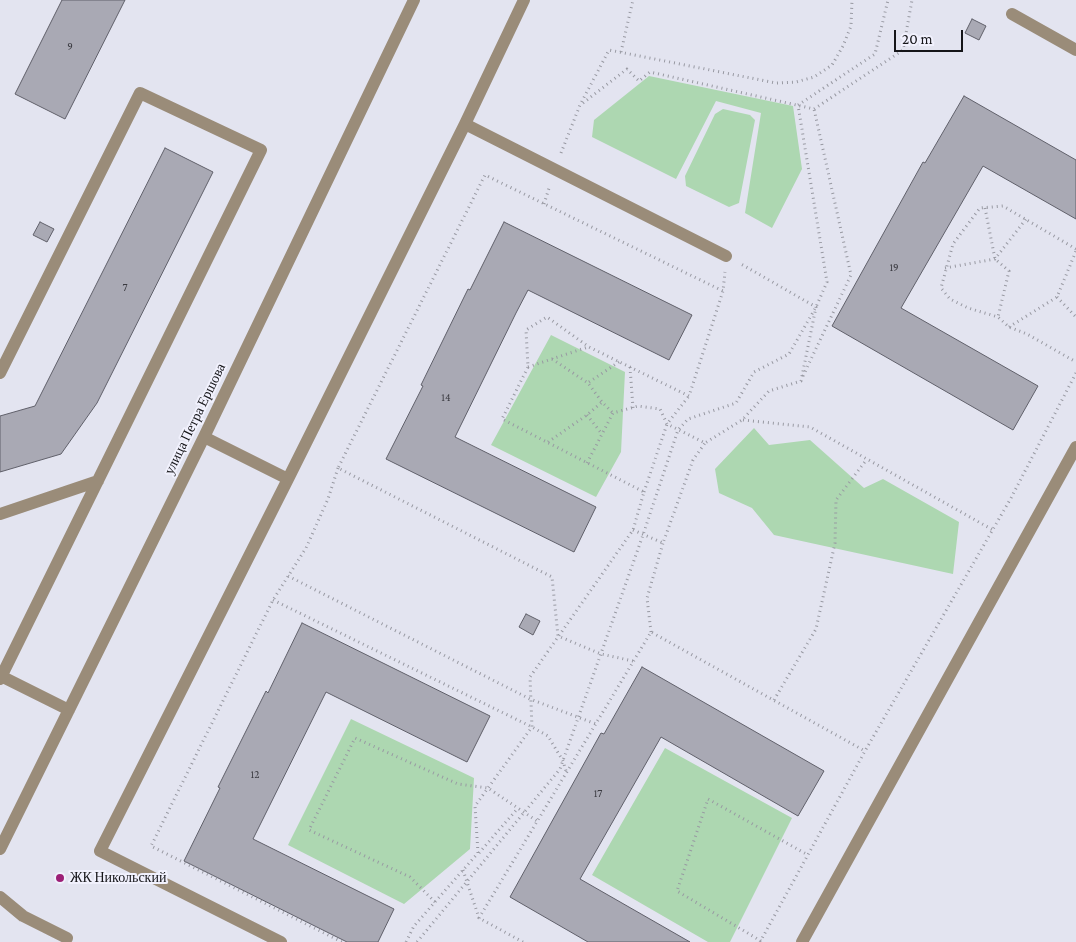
<!DOCTYPE html>
<meta charset="utf-8">
<style>
body{margin:0}
#map{position:relative;width:1076px;height:942px;overflow:hidden;background:#e3e4f0;font-family:"Crimson Pro",serif}
canvas{display:block}
.scale{position:absolute;left:894px;top:30px;width:69px;height:22px;box-sizing:border-box;border:2px solid #151519;border-top:0;padding-left:6px;font-size:15px;line-height:18px;white-space:nowrap;color:#151519;-webkit-text-stroke:4px #f1f1fd;paint-order:stroke}
</style>
<div id="map">
<canvas width="1076" height="942"></canvas>
<div class="scale">20 m</div>
</div>
<script>
const ctx = document.querySelector('canvas').getContext('2d');
ctx.lineJoin = 'round';
function fillPath(path, color) {
  ctx.fillStyle = color;
  ctx.fill(path, 'evenodd');
}
function poly(rows) {
  const path = new Path2D();
  for (const r of rows) {
    path.moveTo(r[0], r[1]);
    for (let i = 2; i < r.length; i += 2) path.lineTo(r[i], r[i + 1]);
  }
  return path;
}
function trace(path, color, width, dash) {
  ctx.strokeStyle = color;
  ctx.lineWidth = width;
  ctx.lineCap = dash ? 'butt' : 'round';
  ctx.setLineDash(dash || []);
  ctx.stroke(path);
}
function drawText(font, color, halo, rows, align = 'center') {
  ctx.font = font + ' "Crimson Pro",serif';
  ctx.lineWidth = 4;
  ctx.setLineDash([]);
  ctx.textBaseline = 'middle';
  ctx.strokeStyle = halo;
  ctx.fillStyle = color;
  for (const [text, x, y, turn = 0] of rows) {
    ctx.save();
    ctx.translate(x, y);
    ctx.rotate((+turn || 0) * Math.PI / 180);
    ctx.textAlign = isNaN(turn) ? turn : align;
    if (halo) ctx.strokeText(text, 0, 0);
    ctx.fillText(text, 0, 0);
    ctx.restore();
  }
}
const green = poly([
 [649,76,793,106,802,169,772,228,745,213,761,113,716,101,676,179,592,137,594,120],
 [723,109,750,115,755,120,739,203,729,207,686,186,685,176,715,114],
 [551,335,625,372,621,452,596,497,491,445],
 [754,428,769,445,810,440,864,488,883,479,959,522,953,574,774,535,752,508,719,493,715,469],
 [351,719,474,778,470,849,404,904,288,845],
 [665,748,792,818,730,942,708,942,592,875]
]);
const building = poly([
 [62,0,125,0,65,119,15,94,62,0],
 [972,19,986,26,979,40,965,33,972,19],
 [964,96,1076,160,1076,219,983,166,901,308,1038,386,1013,430,832,326,923,162,925,163,964,96],
 [165,148,213,172,97,403,61,454,0,472,0,416,35,406,165,148],
 [40,222,54,229,47,242,33,235,40,222],
 [504,222,692,315,669,360,528,290,516,313,455,437,596,507,574,552,386,459,423,386,421,385,468,289,470,290,504,222],
 [526,614,540,621,533,635,519,627,526,614],
 [302,623,490,716,467,762,326,692,253,839,394,909,378,942,347,942,184,861,220,788,218,787,266,691,268,693,302,623],
 [642,667,824,771,798,816,661,737,580,879,690,942,588,942,510,897,601,733,604,734,642,667]
]);
const path = poly([
 [621,52,633,0],
 [583,103,627,69,639,81,650,72,814,109,903,50,912,0],
 [561,153,580,105,609,50,776,83,796,82,814,77,832,65,843,46,851,26,852,0],
 [544,204,550,185],
 [985,208,995,259,1009,271,998,317],
 [1076,249,1003,206,980,208,953,244,941,288,950,299,968,308,998,317,1009,327,1027,334,1076,362],
 [945,268,995,259,1026,219],
 [1057,297,1076,317],
 [1009,327,1057,297,1076,251],
 [552,359,588,383,602,402,613,413],
 [528,367,588,347],
 [630,367,633,408],
 [803,376,851,275,814,109],
 [589,382,619,362],
 [587,415,602,434],
 [743,420,810,427,993,530],
 [548,442,587,415,602,402],
 [587,463,613,413,638,406,660,409,667,424,705,443,742,420,769,391,801,381,816,307,741,264],
 [338,468,328,499,306,548,273,600,151,846,342,942],
 [644,492,667,424,689,396],
 [633,530,663,543,693,460,705,443],
 [288,576,530,699,596,724],
 [273,600,532,727,548,736,563,761,566,771],
 [651,632,647,598,663,543],
 [633,661,601,654,558,636,552,577,338,468,485,175,723,291],
 [774,700,816,629,835,543,836,500,867,459],
 [479,853,518,808],
 [463,870,479,918],
 [435,902,410,877,309,830,355,738,458,784,488,788,537,821],
 [761,941,677,891,708,799,808,855],
 [406,942,414,926,478,853,475,806,532,727,530,677,633,530,644,492,502,419,528,367,526,330,547,317,589,347,689,396,723,291,725,272],
 [417,942,560,769,643,535,678,430,688,419,736,403,754,372,789,354,816,307,827,282,798,105,875,54,888,0],
 [523,942,479,918,651,632,865,751],
 [760,942,865,751,1011,498,1076,373]
]);
const minor = poly([
 [1012,14,1076,50],
 [465,124,726,256],
 [0,373,140,93,261,150,0,679],
 [204,437,288,479],
 [0,514,98,481],
 [1,676,69,710],
 [0,849,204,437,414,0],
 [0,897,23,916,67,938],
 [281,942,100,851,288,479,465,124,524,0],
 [802,942,1076,447]
]);
const markers = [
 [60,878,5,"#9c1f76"]
];
const numberNames = [
 ["9",70,47],
 ["19",894,268],
 ["7",125,288],
 ["14",446,398],
 ["12",255,775],
 ["17",598,794]
];
const streetNames = [
 ["улица Петра Ершова",195,419,-64]
];
const poiNames = [
 ["ЖК Никольский",70,878]
];
fillPath(green, '#add7b1');
fillPath(building, '#a9a9b4');
trace(building, '#60606a', 1);
trace(path, '#9899a2', 3, [1, 4]);
trace(minor, '#9a8c79', 12);
for (const [x, y, r, color] of markers) {
  const dot = new Path2D();
  dot.arc(x, y, r, 0, 2 * Math.PI);
  ctx.fillStyle = color;
  ctx.fill(dot);
  trace(dot, '#f1f1fd', 2);
}
drawText('11px', '#3a3a40', null, numberNames);
drawText('14px', '#151519', '#f1f1fd', streetNames);
drawText('14px', '#151519', '#f1f1fd', poiNames, 'left');
</script>
